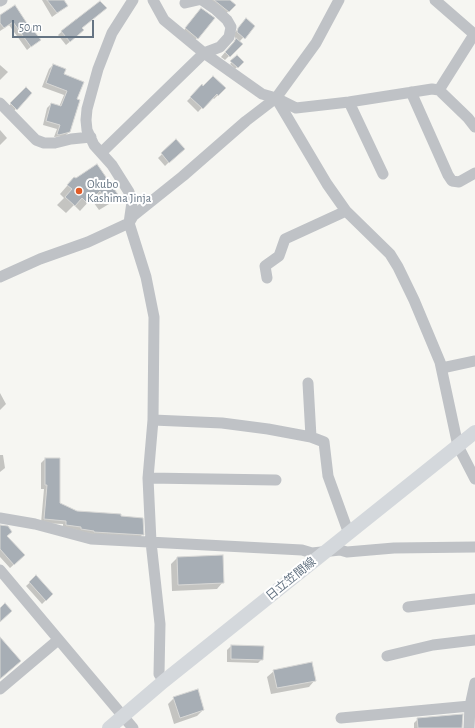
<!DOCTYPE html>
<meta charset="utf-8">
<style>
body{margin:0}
#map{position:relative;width:475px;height:728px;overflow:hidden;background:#f6f6f2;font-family:"Alegreya Sans",sans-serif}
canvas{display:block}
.scale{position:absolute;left:12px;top:20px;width:82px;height:18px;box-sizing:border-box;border:2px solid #657483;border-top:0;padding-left:5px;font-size:12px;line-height:14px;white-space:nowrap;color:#657483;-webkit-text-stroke:3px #fff;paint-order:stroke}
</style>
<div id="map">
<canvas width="475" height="728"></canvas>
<div class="scale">50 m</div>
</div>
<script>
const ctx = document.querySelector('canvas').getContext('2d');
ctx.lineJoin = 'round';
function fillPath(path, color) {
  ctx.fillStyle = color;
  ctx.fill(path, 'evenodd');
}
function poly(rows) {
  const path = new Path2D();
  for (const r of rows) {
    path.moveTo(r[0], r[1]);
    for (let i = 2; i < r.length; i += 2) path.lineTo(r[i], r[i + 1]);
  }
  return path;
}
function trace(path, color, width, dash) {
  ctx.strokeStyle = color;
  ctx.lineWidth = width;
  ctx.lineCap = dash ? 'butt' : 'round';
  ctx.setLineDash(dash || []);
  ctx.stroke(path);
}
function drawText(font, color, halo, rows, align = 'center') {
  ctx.font = font + ' "Alegreya Sans","Noto Sans JP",sans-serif';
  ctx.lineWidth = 4;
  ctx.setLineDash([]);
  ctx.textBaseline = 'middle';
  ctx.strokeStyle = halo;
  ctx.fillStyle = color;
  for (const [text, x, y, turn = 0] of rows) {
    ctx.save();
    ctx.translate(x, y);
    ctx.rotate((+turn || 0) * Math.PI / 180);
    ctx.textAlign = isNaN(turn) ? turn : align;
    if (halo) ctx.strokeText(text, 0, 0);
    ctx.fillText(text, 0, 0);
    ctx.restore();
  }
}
const shadow = poly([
 [42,0,63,0,63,9,52,17],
 [204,0,229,0,234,5,224,16],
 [197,13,197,38,193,42,182,33],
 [0,16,30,29,39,40,27,50,9,25,0,31],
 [76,19,79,34,66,45,58,35],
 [243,24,254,26,239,42,241,44,225,60,221,57,236,39,234,36,234,33],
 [237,56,242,62,235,69,230,64],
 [0,65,8,72,0,80],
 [53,65,63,75,76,100,69,132,65,136,54,137,57,129,43,125,47,108,51,104,59,107,64,95,42,87,49,69],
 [202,86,203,87,225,88,214,99,212,97,198,112,187,101],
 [26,88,31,93,12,113,7,108],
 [0,130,7,138,0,145],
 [176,141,179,152,165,166,158,158],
 [74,178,117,196,109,204,99,210,91,199,80,211,74,205,66,213,57,205,64,198,60,194],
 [0,393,6,404,0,410],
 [0,455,3,455,5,468,0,472],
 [45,459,59,503,77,512,120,517,143,534,139,538,90,535,63,529,63,524,41,523,44,489,41,489,41,463],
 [0,526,20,559,10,568,0,557],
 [222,556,223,582,217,589,172,591,171,564,177,558],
 [36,577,48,598,42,604,26,586],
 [231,646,262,659,258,663,227,662,227,650],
 [274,671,315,680,309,687,271,694,267,677],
 [174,698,203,710,197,716,174,724,168,704],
 [418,719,461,728,414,728,414,723]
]);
const building = poly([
 [47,0,64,0,68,6,57,13,47,0],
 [214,0,230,0,236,5,229,12,214,0],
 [100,1,107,8,82,28,84,30,70,42,61,31,100,1],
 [15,5,30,28,31,27,41,40,31,47,13,22,4,28,0,23,0,15,15,5],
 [201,8,215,18,198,39,185,28,201,8],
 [246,18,255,26,245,39,237,32,238,28,246,18],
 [236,38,243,44,230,57,225,52,234,42,236,38],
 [237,55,244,62,238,68,230,61,237,55],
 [53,64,66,69,64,74,84,82,77,99,80,100,70,132,59,135,57,134,60,125,46,121,51,103,61,106,67,91,46,83,53,64],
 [213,76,226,88,218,96,217,94,203,109,190,97,202,84,203,86,213,76],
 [26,87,32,93,17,110,10,103,26,87],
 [176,139,185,149,169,163,161,153,176,139],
 [97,164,119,196,107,203,100,191,88,204,82,198,75,206,65,197,72,189,67,185,74,177,76,178,97,164],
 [45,458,60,458,60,503,77,511,121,514,121,516,143,518,144,535,94,532,94,531,81,529,81,527,66,525,66,521,44,519,47,485,45,485,45,458],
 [0,525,8,526,12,532,7,536,25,555,14,565,0,549,0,525],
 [223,555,224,583,178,585,177,557,223,555],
 [36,575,53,594,46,601,29,582,36,575],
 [5,603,12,611,0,622,0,608,5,603],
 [0,637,21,661,0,679,0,637],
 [231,645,264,646,263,660,231,659,231,645],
 [312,662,316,681,277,688,273,670,312,662],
 [198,689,204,710,180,718,173,697,198,689],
 [463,714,462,728,418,728,417,718,463,714]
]);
const minor = poly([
 [133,0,112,33,98,69,87,109,86,120,87,130,94,145,112,165,129,192,132,202,129,223,146,277,154,317,153,420,148,478,151,542,160,624,159,674,164,681],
 [153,0,164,20,204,53,262,94,276,98,327,184,346,211,390,254,398,267,414,300,440,362,458,446,475,479],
 [435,0,474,34],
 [0,1,2,0],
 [185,3,198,0],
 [439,90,475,33],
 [411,92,448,175,452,181,459,182,475,173],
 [276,98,296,108,349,102,432,89,439,90,468,118,475,127],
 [349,102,383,174],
 [0,103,36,140,44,143,55,143,71,139,91,137],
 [101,153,204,53,220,47,229,37,231,27,227,20,215,9,202,0],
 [0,277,40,259,88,242,129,223,133,216,183,176,246,121,276,98,316,43,339,0],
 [267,278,265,266,279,256,285,239,346,211],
 [442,368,475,361],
 [308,383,311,437],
 [153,420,222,423,268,429,311,437,324,442,328,476,349,534],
 [148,478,276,480],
 [0,518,35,524,91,539,302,550,312,553,340,550,347,552,394,548,475,547],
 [0,570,133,728],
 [408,607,475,599],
 [387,656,433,645,475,640],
 [0,689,58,640],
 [341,718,470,706,475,708],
 [469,728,470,706,475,683]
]);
const major = poly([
 [109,728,164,681,475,432]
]);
const markers = [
 [79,191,4,"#e05c29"]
];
const poiNames = [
 ["Okubo",87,184],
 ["Kashima Jinja",87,198]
];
const streetNames = [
 ["日立笠間線",291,579,-39]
];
fillPath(shadow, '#0003');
fillPath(building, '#a7aeb5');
trace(building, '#d7d7d5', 1);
trace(minor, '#bfc2c6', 11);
trace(major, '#d4d8dc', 14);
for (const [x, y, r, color] of markers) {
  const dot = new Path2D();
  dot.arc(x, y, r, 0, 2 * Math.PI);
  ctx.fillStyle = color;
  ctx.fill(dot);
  trace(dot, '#fff', 1.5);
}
drawText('12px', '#657483', '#fff', poiNames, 'left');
drawText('12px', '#657483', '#fff', streetNames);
</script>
